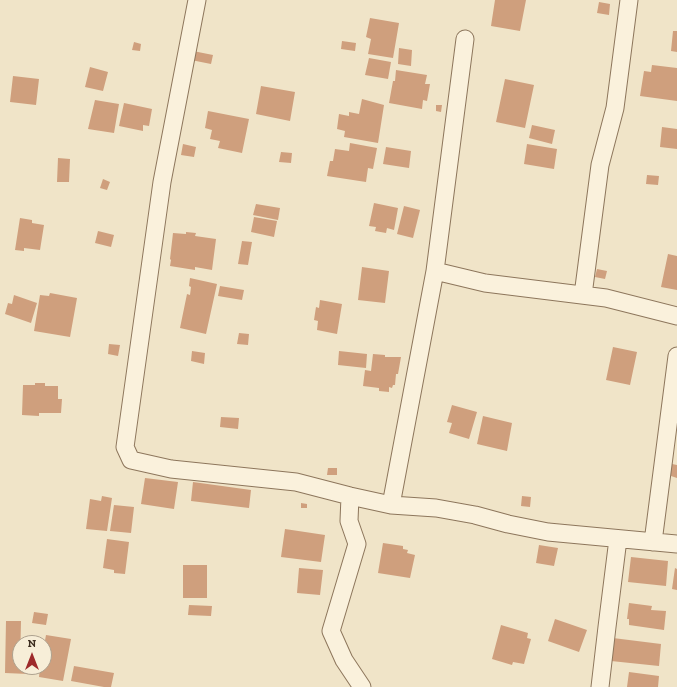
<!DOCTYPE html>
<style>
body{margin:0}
#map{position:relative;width:677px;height:687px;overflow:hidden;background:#f0e4c8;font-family:"Zilla Slab",serif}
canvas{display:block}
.north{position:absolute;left:12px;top:635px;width:40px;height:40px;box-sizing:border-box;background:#f7eed8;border:1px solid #ada18e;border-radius:50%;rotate:0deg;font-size:11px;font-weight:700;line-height:16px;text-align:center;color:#3d2e20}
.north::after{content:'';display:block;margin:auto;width:14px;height:18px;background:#9e2a2b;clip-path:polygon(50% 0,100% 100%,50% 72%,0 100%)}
</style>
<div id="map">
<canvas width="677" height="687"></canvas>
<div class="north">N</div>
</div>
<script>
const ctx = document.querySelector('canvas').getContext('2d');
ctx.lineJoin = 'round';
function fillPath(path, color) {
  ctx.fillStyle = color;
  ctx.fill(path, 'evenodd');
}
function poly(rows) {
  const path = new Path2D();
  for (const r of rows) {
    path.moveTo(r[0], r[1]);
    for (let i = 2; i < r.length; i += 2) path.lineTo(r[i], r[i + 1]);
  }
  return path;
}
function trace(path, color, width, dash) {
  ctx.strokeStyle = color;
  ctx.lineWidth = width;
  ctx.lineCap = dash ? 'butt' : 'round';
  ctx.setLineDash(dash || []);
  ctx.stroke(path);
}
const building = poly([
 [495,0,526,0,520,31,491,26],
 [599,2,610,4,609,15,597,13],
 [370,18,399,23,393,58,368,54,371,39,366,37],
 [673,31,677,31,677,52,671,51],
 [342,41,356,43,355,51,341,49],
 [134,42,141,44,140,51,132,50],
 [399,48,412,50,411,66,398,64],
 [193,51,213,55,211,64,191,60],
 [369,58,391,62,388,79,365,75],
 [652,65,677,68,677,101,640,96,644,71,651,72],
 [90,67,108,72,103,91,85,87],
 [396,70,427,75,425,84,430,84,427,101,423,100,422,109,389,103,393,81,395,81],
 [13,76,39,79,36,105,10,102],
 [505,79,534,85,525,128,496,122],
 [261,86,295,92,290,121,256,114],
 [362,99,384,105,378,143,344,137,345,131,337,129,339,114,349,116,349,112,359,114],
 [95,100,119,104,114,133,88,129],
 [124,103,152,109,149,126,143,125,143,131,119,126],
 [436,105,442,105,441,112,436,111],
 [208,111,249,119,242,153,218,148,220,141,210,139,212,130,205,128],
 [532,125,555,130,552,144,529,138],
 [662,127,677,129,677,149,660,147],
 [350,143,377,148,373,169,368,168,366,182,327,176,330,161,333,161,335,149,349,151],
 [183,144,196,147,194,157,181,155],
 [527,144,557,149,554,169,524,164],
 [386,147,411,151,409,168,383,164],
 [281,152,292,153,291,163,279,162],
 [58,158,70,159,69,182,57,182],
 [647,175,659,176,658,185,646,184],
 [103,179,110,182,107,190,100,188],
 [374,203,398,208,394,230,387,228,386,233,375,231,376,227,369,226],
 [256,204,280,208,278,220,253,215],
 [404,206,420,210,413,238,397,234],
 [254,217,277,221,274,237,251,232],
 [20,218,32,220,32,223,44,225,40,250,24,248,24,251,15,250],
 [98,231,114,235,111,247,95,243],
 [186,232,196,233,195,236,216,239,212,270,195,267,195,270,170,266,171,260,170,259,173,233,186,234],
 [242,241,252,242,248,265,238,264],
 [668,254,677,256,677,290,661,287],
 [362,267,389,271,385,303,358,300],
 [597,269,607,271,605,279,595,277],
 [190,278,217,284,206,334,180,328,187,294,190,295,191,287,189,286],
 [220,286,244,290,242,300,218,296],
 [50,293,77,298,70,337,34,331,40,295,49,296],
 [14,295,37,303,31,323,5,314,8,303,12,304],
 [320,300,342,304,337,334,317,330,318,321,314,320,316,307,319,308],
 [239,333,249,334,248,345,237,344],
 [109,344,120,345,118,356,108,354],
 [613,347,637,352,630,385,606,380],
 [192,351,205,353,204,364,191,361],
 [339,351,367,354,366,368,338,365],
 [373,354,385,355,385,357,401,357,398,374,396,374,395,385,393,385,392,388,389,387,389,392,379,391,379,388,363,386,365,370,371,371],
 [35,383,45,383,45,386,58,386,58,399,62,399,61,413,39,413,39,416,22,415,23,385,35,385],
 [452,405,477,412,469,439,449,433,452,423,447,422],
 [483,416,512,423,507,451,477,444],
 [221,417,239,418,238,429,220,427],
 [672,464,677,465,677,478,668,475],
 [328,468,337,468,337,475,327,475],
 [145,478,178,482,174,509,141,504],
 [193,482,251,490,249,508,191,501],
 [102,496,112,498,107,531,86,529,90,499,101,501],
 [522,496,531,497,530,507,521,506],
 [301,503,307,504,307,508,301,508],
 [114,505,134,507,131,533,110,531],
 [285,529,325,535,321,562,281,557],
 [107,539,129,542,125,574,114,573,114,570,103,568],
 [383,543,403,546,403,549,408,550,407,553,415,555,410,578,378,573],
 [539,545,558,548,554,566,536,563],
 [631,557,668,561,666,586,628,582],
 [183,565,207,565,207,598,183,598],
 [299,568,323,570,320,595,297,593],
 [675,568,677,569,677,590,672,589],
 [629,603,652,606,651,610,666,611,664,630,629,625,629,619,627,619],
 [189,605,212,606,211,616,188,615],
 [34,612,48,614,46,625,32,623],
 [555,619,587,630,579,652,548,641],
 [6,621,21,621,20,667,28,667,28,674,5,673],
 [501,625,528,633,527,638,531,639,524,664,513,662,512,665,492,659],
 [46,635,71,639,63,681,39,677,40,667,44,667,44,646],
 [613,638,661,644,659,666,611,661],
 [74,666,114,673,111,687,104,687,71,681],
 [629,672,659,676,658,687,627,687]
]);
const minor = poly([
 [197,0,162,182,125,447,131,460,171,469,296,482,350,496,391,505,436,508,475,515,508,524,548,532,677,544],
 [435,271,485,283,606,298,677,316],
 [583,295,600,165,615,108,629,0],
 [350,496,349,521,357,544,331,631,344,660,362,687],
 [391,505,435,271,465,39],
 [653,542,677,356],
 [600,687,607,627,618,539]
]);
fillPath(building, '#cf9f7d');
trace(minor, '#8d765c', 19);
trace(minor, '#faf1dc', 17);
</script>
